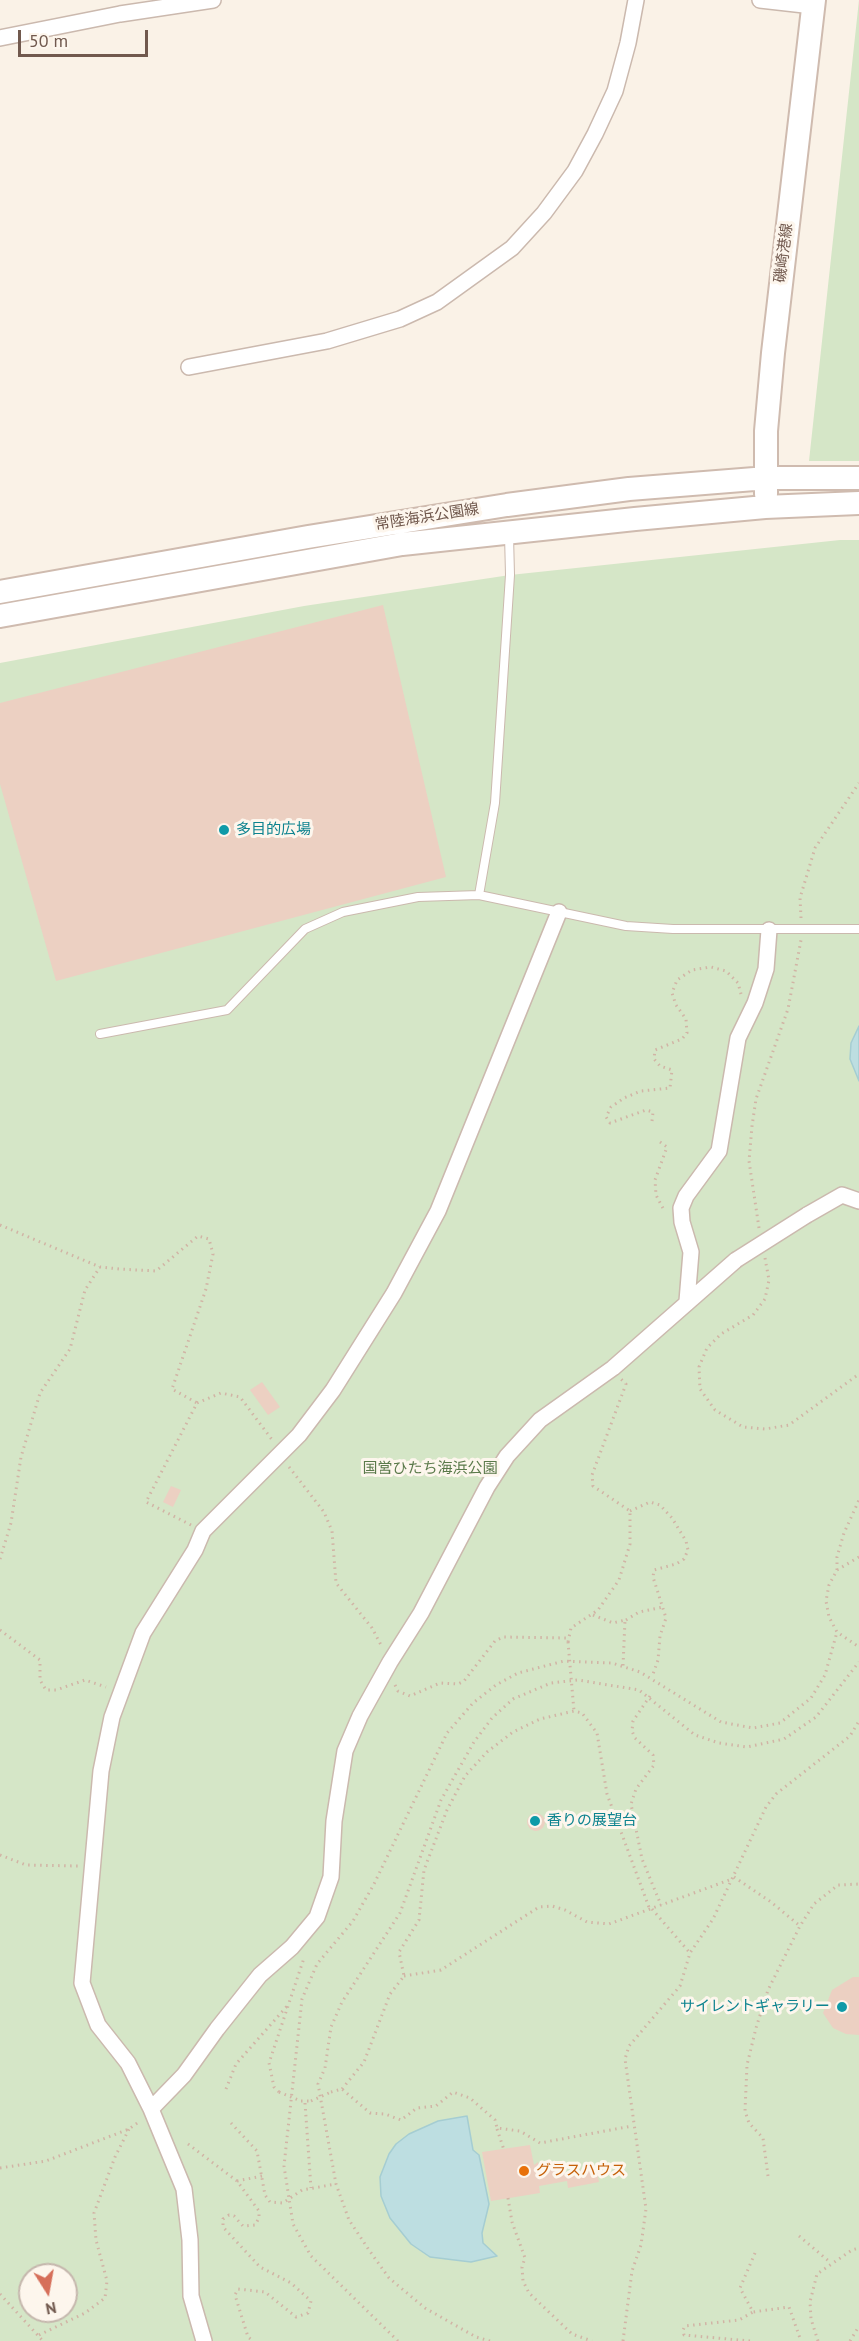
<!DOCTYPE html>
<meta charset="utf-8">
<style>
body{margin:0}
#map{position:relative;width:859px;height:2341px;overflow:hidden;background:#faf2e7;font-family:"PT Sans",sans-serif}
canvas{display:block}
.north{position:absolute;left:18px;top:2263px;width:60px;height:60px;box-sizing:border-box;background:#fdf6ed;border:2px solid #c5b7ad;border-radius:50%;rotate:169deg;font-size:16px;font-weight:700;line-height:24px;text-align:center;color:#71594e}
.north::after{content:'';display:block;margin:auto;width:21px;height:27px;background:#d66f5a;clip-path:polygon(50% 0,100% 100%,50% 72%,0 100%)}
.scale{position:absolute;left:18px;top:30px;width:130px;height:27px;box-sizing:border-box;border:3px solid #71594e;border-top:0;padding-left:8px;font-size:18px;line-height:21px;white-space:nowrap;color:#71594e;-webkit-text-stroke:4px #fdf6ed;paint-order:stroke}
</style>
<div id="map">
<canvas width="859" height="2341"></canvas>
<div class="north">N</div>
<div class="scale">50 m</div>
</div>
<script>
const ctx = document.querySelector('canvas').getContext('2d');
ctx.lineJoin = 'round';
function fillPath(path, color) {
  ctx.fillStyle = color;
  ctx.fill(path, 'evenodd');
}
function poly(rows) {
  const path = new Path2D();
  for (const r of rows) {
    if (r.length === 3) {
      path.moveTo(r[0] + r[2], r[1]);
      path.arc(r[0], r[1], r[2], 0, 2 * Math.PI);
      continue;
    }
    path.moveTo(r[0], r[1]);
    for (let i = 2; i < r.length; i += 2) path.lineTo(r[i], r[i + 1]);
  }
  return path;
}
function trace(path, color, width, dash) {
  ctx.strokeStyle = color;
  ctx.lineWidth = width;
  ctx.lineCap = dash ? 'butt' : 'round';
  ctx.setLineDash(dash || []);
  ctx.stroke(path);
}
function drawText(font, color, halo, rows, align = 'center') {
  ctx.font = font + ' "PT Sans","Noto Sans JP",sans-serif';
  ctx.lineWidth = 6;
  ctx.setLineDash([]);
  ctx.textBaseline = 'middle';
  ctx.strokeStyle = halo;
  ctx.fillStyle = color;
  for (const [text, x, y, turn = 0] of rows) {
    ctx.save();
    ctx.translate(x, y);
    ctx.rotate((+turn || 0) * Math.PI / 180);
    ctx.textAlign = isNaN(turn) ? turn : align;
    if (halo) ctx.strokeText(text, 0, 0);
    ctx.fillText(text, 0, 0);
    ctx.restore();
  }
}
const green = poly([
 [859,0,859,461,809,461],
 [840,540,859,540,859,2341,0,2341,0,663,304,606,510,575],
 [30,2275,66,2275,66,2311,30,2311]
]);
const water = poly([
 [859,1026,859,1081,850,1059,851,1043,859,1026],
 [467,2116,473,2150,479,2155,489,2204,482,2233,483,2243,497,2256,471,2262,430,2257,411,2244,390,2218,381,2196,380,2177,389,2154,396,2144,409,2134,438,2121,467,2116]
]);
const building = poly([
 [383,605,446,877,56,981,0,784,0,703],
 [262,1382,280,1407,268,1415,250,1390],
 [171,1486,181,1490,173,1507,163,1502],
 [536,1822,9],
 [853,1977,859,1977,859,2035,846,2034,833,2028,823,2013,832,1990],
 [530,2145,534,2165,538,2162,539,2168,561,2164,563,2173,596,2168,599,2182,568,2188,567,2181,539,2186,540,2193,491,2201,482,2152]
]);
const path = poly([
 [801,918,800,898,815,848,859,783],
 [652,1121,653,1112,646,1110,610,1123,606,1117,611,1107,624,1098,641,1091,670,1088,672,1070,660,1066,654,1059,655,1050,682,1039,687,1033,686,1019,676,1005,672,993,677,980,692,970,711,967,726,971,738,983,741,994],
 [660,1142,667,1147,655,1180,656,1195,665,1212],
 [0,1225,100,1267,119,1269,156,1271,198,1236,209,1239,213,1254,206,1289,172,1389,197,1403],
 [759,1228,749,1161,752,1126,756,1099,788,1009,801,940],
 [765,1258,769,1280,765,1299,753,1315,721,1334,707,1348,699,1367,700,1389,715,1410,743,1427,765,1429,789,1425,859,1374],
 [289,1467,324,1512,332,1531,336,1583,372,1628,381,1645],
 [630,1511,650,1502,660,1505,672,1518,686,1541,688,1550,684,1559,676,1564,654,1570,653,1577,666,1618,660,1636,658,1660,652,1677],
 [191,1525,146,1502,197,1403,221,1393,240,1397,273,1441],
 [859,1557,837,1570,829,1585,826,1601,829,1617,837,1632,859,1647],
 [0,1559,11,1523,21,1457,40,1393,70,1349,85,1290,100,1267],
 [837,1570,837,1557,844,1533,859,1500],
 [593,1615,613,1623,625,1620,623,1666],
 [626,1620,639,1612,663,1607],
 [0,1630,40,1660,40,1680,46,1690,56,1690,85,1680,106,1687],
 [568,1642,571,1628,598,1610,619,1580,630,1544,630,1511,593,1486,592,1475,626,1384,621,1379],
 [395,1685,398,1691,410,1696,440,1683,458,1684,464,1681,495,1641,503,1637,567,1638],
 [650,1696,633,1721,632,1731,635,1738,653,1755,654,1765,636,1789,631,1804,642,1859,661,1905],
 [0,1855,26,1865,78,1866],
 [734,1877,771,1902,800,1926],
 [652,1909,690,1953],
 [404,1976,441,1970,539,1907,552,1906,565,1910,587,1922,609,1924,732,1879],
 [226,2089,236,2064,288,2005],
 [342,2089,364,2062,390,1994,404,1976,399,1952,419,1920,424,1870,447,1810,465,1776,487,1752,513,1732,540,1719,574,1711,582,1713,597,1733,607,1794,650,1910],
 [279,2092,274,2087,269,2063,304,1958],
 [331,2092,342,2089,370,2113,385,2114,401,2120,417,2108,436,2106,453,2092,470,2098,495,2120,497,2128,520,2131,540,2143,632,2126],
 [301,2101,311,2101],
 [305,2103,311,2188],
 [231,2123,257,2151,265,2195,270,2202,283,2203,302,2190,336,2184],
 [497,2129,504,2150],
 [188,2144,237,2181,259,2211,259,2218,255,2225,243,2226,234,2216,229,2215,223,2219,223,2227,260,2267,291,2283,311,2301,308,2313,296,2317,265,2292,238,2289,235,2295,248,2337,253,2341],
 [0,2168,46,2161,129,2129,140,2121],
 [768,2176,763,2138,749,2123,745,2111,747,2065,756,2028,768,1990,800,1926,814,1904,838,1885,859,1884],
 [237,2181,262,2176],
 [508,2198,512,2222,525,2258,522,2267,523,2281,529,2293,572,2334,592,2341],
 [799,2236,831,2263],
 [755,2253,740,2288,753,2312,789,2307,801,2341],
 [0,2294,43,2341],
 [39,2335,85,2313,105,2298,107,2281,96,2240,94,2213,115,2157,129,2129],
 [398,2341,311,2256,293,2224,284,2166,302,1999,317,1964,353,1921,374,1884,447,1733,473,1703,496,1685,518,1673,564,1661,612,1663,640,1672,721,1722,753,1728,780,1723,811,1698,825,1675,837,1632],
 [490,2341,476,2337,425,2308,389,2278,369,2250,349,2220,336,2184,318,2084,325,2068,331,2027,342,2002,400,1913,441,1800,474,1742,492,1718,513,1699,551,1683,578,1680,639,1690,695,1735,719,1743,747,1747,784,1739,816,1717,859,1662],
 [623,2341,632,2271,641,2245,646,2209,625,2059,629,2046,680,1986,690,1953,713,1919,766,1807,776,1794,850,1736,859,1721],
 [750,2341,684,2335,683,2330,685,2326,739,2320,753,2312],
 [818,2341,811,2319,810,2302,817,2274,852,2250,859,2248],
 [850,2341,859,2326]
]);
const lane = poly([
 [479,895,495,803,510,575,509,535],
 [100,1034,227,1010,305,929,343,912,418,897,479,895,626,926,673,929,859,929]
]);
const street = poly([
 [760,0,813,6],
 [0,38,120,14,213,0],
 [189,367,327,341,400,319,437,302,512,248,544,213,575,171,595,134,615,91,628,43,636,0],
 [807,1215,842,1195,859,1201],
 [687,1301,691,1252,682,1222,681,1208,686,1196,719,1151,738,1038,755,1003,766,969,769,930],
 [151,2109,128,2063,98,2025,82,1983,101,1771,112,1717,143,1633,195,1550,203,1531,299,1435,333,1390,394,1293,438,1211,559,912],
 [204,2341,191,2296,190,2240,184,2189,151,2109,184,2075,217,2029,260,1975,292,1947,317,1917,331,1877,334,1821,345,1751,360,1716,390,1662,421,1613,487,1487,507,1456,540,1420,613,1368,736,1260]
]);
const secondary = poly([
 [766,494,766,431,773,353,814,0],
 [0,592,308,537,507,505,629,489,767,478,859,478],
 [0,616,402,544,635,519,765,507,859,503]
]);
const pathBridge = poly([
 [568,1642,574,1711],
 [279,2092,301,2101],
 [311,2101,331,2092]
]);
const streetBridge = poly([
 [736,1260,807,1215]
]);
const markers = [
 [224,830,6,"#0f9aa8"],
 [535,1821,6,"#0f9aa8"],
 [842,2007,6,"#0f9aa8"],
 [524,2171,6,"#e8710a"]
];
const streetNames = [
 ["磯崎港線",784,253,-83],
 ["常陸海浜公園線",427,517,-9]
];
const cultureNames = [
 ["多目的広場",236,830],
 ["香りの展望台",547,1821],
 ["サイレントギャラリー",830,2007,"right"]
];
const parkNames = [
 ["国営ひたち海浜公園",430,1469]
];
const foodNames = [
 ["グラスハウス",536,2171]
];
fillPath(green, '#d5e6c7');
fillPath(water, '#bddee1');
trace(water, '#a5cdd2', 1.5);
fillPath(building, '#ecd0c2');
trace(lane, '#cbb9ae', 10);
trace(street, '#cbb9ae', 18);
trace(secondary, '#cfbbaf', 26);
trace(path, '#d1b4a5', 3, [1.5, 4.5]);
trace(lane, '#fff', 8);
trace(street, '#fff', 15);
trace(secondary, '#fff', 22);
trace(streetBridge, '#cbb9ae', 18, []);
trace(pathBridge, '#d1b4a5', 3, [1.5, 4.5]);
trace(streetBridge, '#fff', 15);
for (const [x, y, r, color] of markers) {
  const dot = new Path2D();
  dot.arc(x, y, r, 0, 2 * Math.PI);
  ctx.fillStyle = color;
  ctx.fill(dot);
  trace(dot, '#fdf6ed', 2);
}
drawText('15px', '#71594e', '#fdf6ed', streetNames);
drawText('15px', '#0d838f', '#fdf6ed', cultureNames, 'left');
drawText('15px', '#5b7a4b', '#fdf6ed', parkNames);
drawText('15px', '#c56008', '#fdf6ed', foodNames, 'left');
</script>
